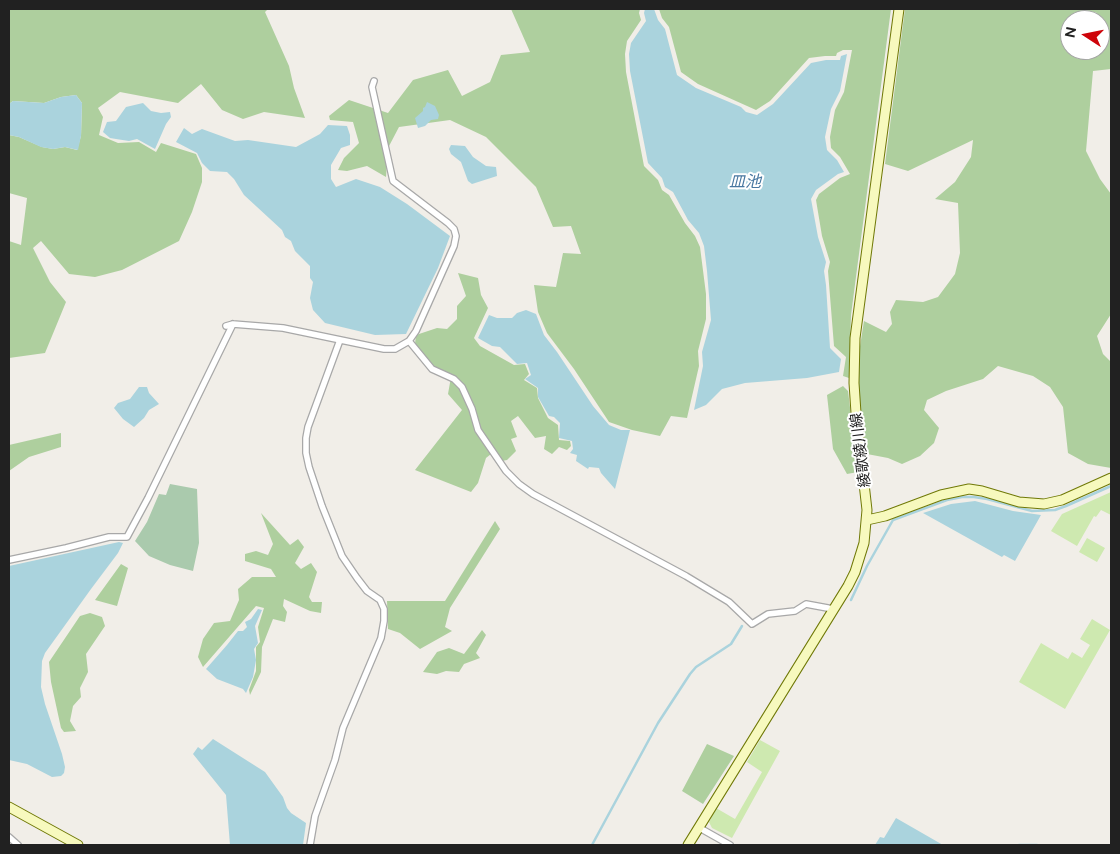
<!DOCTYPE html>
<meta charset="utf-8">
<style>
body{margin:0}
#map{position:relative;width:1120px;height:854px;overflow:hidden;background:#f1eee8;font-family:Figtree,sans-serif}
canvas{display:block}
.frame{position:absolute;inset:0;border:10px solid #212121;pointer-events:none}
.north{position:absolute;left:1060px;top:10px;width:50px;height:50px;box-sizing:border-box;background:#fff;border:1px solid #a6a6a6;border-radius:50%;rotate:281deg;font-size:14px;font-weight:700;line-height:20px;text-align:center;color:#212121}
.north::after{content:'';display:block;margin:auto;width:18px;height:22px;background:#ce040a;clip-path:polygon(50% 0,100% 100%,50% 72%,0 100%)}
</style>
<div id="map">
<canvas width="1120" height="854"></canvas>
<div class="frame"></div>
<div class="north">N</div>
</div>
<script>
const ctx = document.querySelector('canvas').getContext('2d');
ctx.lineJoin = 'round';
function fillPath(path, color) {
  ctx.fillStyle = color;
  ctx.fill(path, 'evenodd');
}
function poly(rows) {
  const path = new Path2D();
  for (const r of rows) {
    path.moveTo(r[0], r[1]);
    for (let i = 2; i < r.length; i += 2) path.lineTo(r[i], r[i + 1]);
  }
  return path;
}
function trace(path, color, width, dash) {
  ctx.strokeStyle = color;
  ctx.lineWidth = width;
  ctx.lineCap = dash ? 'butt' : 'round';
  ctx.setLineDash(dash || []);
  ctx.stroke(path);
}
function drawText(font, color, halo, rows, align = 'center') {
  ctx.font = font + ' Figtree,"Noto Sans JP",sans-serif';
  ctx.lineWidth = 4;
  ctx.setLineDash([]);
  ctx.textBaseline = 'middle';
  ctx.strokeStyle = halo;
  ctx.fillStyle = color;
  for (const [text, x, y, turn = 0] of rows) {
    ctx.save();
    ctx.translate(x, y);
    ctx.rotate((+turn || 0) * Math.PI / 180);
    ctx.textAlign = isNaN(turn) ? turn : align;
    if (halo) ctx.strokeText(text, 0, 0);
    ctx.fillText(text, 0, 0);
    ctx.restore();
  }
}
const grass = poly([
 [1111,492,1111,515,1101,510,1096,517,1094,516,1077,546,1051,531,1062,514],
 [1087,538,1105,548,1097,562,1079,552],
 [1092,619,1110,630,1065,709,1019,682,1041,643,1068,659,1072,652,1082,658,1090,645,1080,639],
 [760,740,780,751,732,838,712,828,709,822,716,808,735,819,762,772,747,762]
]);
const forest = poly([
 [9,9,268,9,265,12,289,66,294,88,305,118,264,112,243,119,222,110,201,84,178,103,120,92,98,108,103,117,99,135,118,143,139,142,156,152,161,143,196,154,202,168,202,182,192,212,179,241,122,270,95,277,69,274,41,241,33,248,50,282,66,302,45,353,9,358,9,241,21,245,27,198,9,193,9,135,19,137,42,147,53,149,65,147,77,150,81,136,82,103,76,95,61,97,44,103,13,101,9,104],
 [511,9,640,9,639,13,641,20,627,41,625,54,626,72,644,166,658,180,662,190,669,195,685,223,695,236,700,247,706,294,706,319,698,351,699,366,687,418,671,416,660,436,632,430,609,422,574,369,547,333,538,312,534,285,556,287,563,253,581,254,571,226,553,227,536,187,486,137,450,120,399,127,388,148,386,177,367,166,347,171,338,170,344,158,359,143,353,122,330,120,329,116,349,100,388,113,413,80,448,70,462,96,490,82,501,55,530,52],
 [659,9,891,9,851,315,849,378,843,376,846,357,834,346,828,271,830,262,822,236,816,200,819,194,840,178,850,174,840,157,831,148,830,137,835,110,844,92,852,50,843,50,837,53,836,56,825,56,809,58,770,101,756,110,698,84,681,72,669,27,662,18],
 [905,9,1111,9,1111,69,1093,71,1086,151,1100,179,1111,194,1111,314,1097,336,1103,354,1111,362,1111,468,1088,464,1068,453,1063,407,1050,387,1033,376,998,366,983,379,946,391,927,400,924,410,939,428,934,443,920,456,902,464,888,458,867,454,861,422,857,365,864,321,886,332,892,324,890,312,896,300,923,302,938,297,955,274,960,253,958,203,935,199,955,182,971,157,973,140,908,171,885,164],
 [1070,20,1100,20,1100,50,1070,50],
 [458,273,478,278,481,295,488,308,474,338,480,346,514,365,525,364,529,374,524,380,537,388,538,398,548,418,558,425,559,440,570,441,571,446,567,450,559,447,552,454,544,449,546,436,535,438,518,416,511,421,517,437,511,439,516,451,507,460,497,462,491,454,486,458,478,483,471,492,415,470,462,410,448,394,451,377,433,367,415,344,416,335,437,328,447,329,457,319,457,306,466,296],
 [843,386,848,391,858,472,847,474,833,449,827,395],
 [61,433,61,447,29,457,9,471,9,445],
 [261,513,290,545,298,539,304,547,295,563,301,569,311,563,317,572,309,597,312,602,322,602,321,613,310,611,284,599,283,606,287,612,285,622,273,619,262,647,261,672,250,695,249,690,256,671,256,647,260,642,258,627,264,608,256,606,203,667,198,657,203,639,214,623,230,621,239,600,238,589,252,577,276,577,271,569,245,561,245,554,256,551,268,555,273,544],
 [495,521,500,529,450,608,445,627,452,631,420,649,400,633,388,629,387,601,445,601],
 [121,564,128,568,117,606,95,600],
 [90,613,102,617,105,626,86,654,88,672,80,688,81,697,73,706,70,721,76,731,64,732,61,728,51,682,49,662,80,616],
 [482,630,486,635,476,653,480,658,464,664,459,672,446,671,437,674,423,672,437,652,449,648,464,654],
 [707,744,734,756,703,804,682,791]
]);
const cemetery = poly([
 [170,484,197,489,199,543,193,571,170,565,149,556,135,541,147,522,159,494,166,495]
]);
const water = poly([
 [645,9,654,9,658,20,665,29,677,75,696,88,741,107,746,112,757,115,773,104,811,63,826,60,840,60,841,56,847,54,840,91,831,109,825,137,827,150,837,160,844,172,838,174,816,190,811,199,818,237,826,262,824,271,826,285,830,348,841,359,839,372,807,378,745,383,722,389,706,405,694,410,703,366,702,352,711,320,707,271,704,246,699,233,688,220,673,192,665,187,662,178,648,163,630,71,629,54,631,43,646,21,644,13],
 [76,95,82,103,81,136,78,150,65,147,53,149,41,147,19,137,9,135,9,104,13,101,44,103,61,97],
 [427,102,435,106,439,115,438,119,431,120,425,126,418,128,415,118,423,111,423,108,425,107],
 [143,103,151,111,161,113,170,112,171,117,166,124,155,149,137,139,129,141,116,139,110,138,103,132,107,122,116,121,126,107],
 [328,125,347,126,350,135,350,145,341,148,331,165,331,179,336,187,356,179,380,187,407,204,450,236,438,268,406,334,375,335,325,323,313,310,310,298,313,282,310,278,310,266,295,251,291,241,285,237,282,230,244,195,234,179,227,172,210,171,202,163,197,153,176,142,184,128,192,134,202,129,235,141,248,140,296,147,320,134],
 [451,145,465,146,473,157,486,166,496,167,497,176,472,184,468,181,461,162,451,154,449,149],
 [526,310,536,314,544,335,557,352,593,406,609,425,621,430,630,430,615,489,601,473,599,468,589,467,588,469,576,461,577,455,570,453,573,449,572,441,559,438,560,423,554,417,549,416,538,397,538,388,525,379,531,375,527,363,517,364,500,347,492,346,478,338,489,315,497,318,512,318,517,313],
 [139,387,147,387,149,393,159,404,149,410,144,418,134,427,123,419,114,408,118,403,130,399],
 [975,501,1013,511,1041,515,1015,561,1004,555,1002,557,923,513,951,504],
 [119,542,123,543,118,553,91,589,45,653,42,661,41,687,45,704,62,754,65,767,64,773,61,776,52,777,27,764,9,760,9,566],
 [258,609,262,610,255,626,258,643,254,649,256,660,253,677,246,693,243,689,217,679,206,669,227,645,238,631,243,631,247,627,245,622,251,619],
 [213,739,265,772,283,797,287,808,291,813,306,823,303,845,230,845,226,795,193,754,198,747,202,750],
 [896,818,943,845,875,845,880,837,884,838]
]);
const stream = poly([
 [851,600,867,566,893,520,947,500,962,497,974,497,987,499,1032,511,1055,510,1066,506,1111,486],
 [592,845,658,723,690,674,696,667,731,644,742,626],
 [1019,845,1037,845]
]);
const street = poly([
 [226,326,233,324,283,328,384,349,395,349,409,341,416,331,454,246,456,236,454,229,448,223,393,181,372,87,374,81],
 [409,341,432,369,454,379,462,387,472,409,478,430,506,471,519,484,533,494,686,576,729,602,752,624,768,614,795,611,806,604,833,609],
 [9,560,66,548,109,537,127,537,148,498,233,324],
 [698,827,730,845],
 [9,837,18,845],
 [310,845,315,816,335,760,343,728,381,638,384,621,384,609,380,600,367,591,357,578,342,556,322,506,309,467,306,453,306,438,308,427,340,340]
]);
const secondary = poly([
 [867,520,885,516,941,495,969,489,982,491,1019,502,1044,504,1062,500,1111,478],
 [9,807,78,845],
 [688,845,848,586,855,572,864,543,867,510,856,413,854,383,855,338,899,9]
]);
const streetNames = [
 ["綾歌綾川線",861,450,-97]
];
const waterNames = [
 ["皿池",745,182]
];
fillPath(grass, '#cee9b0');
fillPath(forest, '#aecf9e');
fillPath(cemetery, '#aacaad');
fillPath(water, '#aad3dd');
trace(stream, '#aad3dd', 2.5);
trace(street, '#a8a8a8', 8);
trace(secondary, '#707907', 11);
trace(street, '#fff', 5.5);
trace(secondary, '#f7f9be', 9);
drawText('15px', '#212121', '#fff', streetNames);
drawText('italic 16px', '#4877a0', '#fff', waterNames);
</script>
